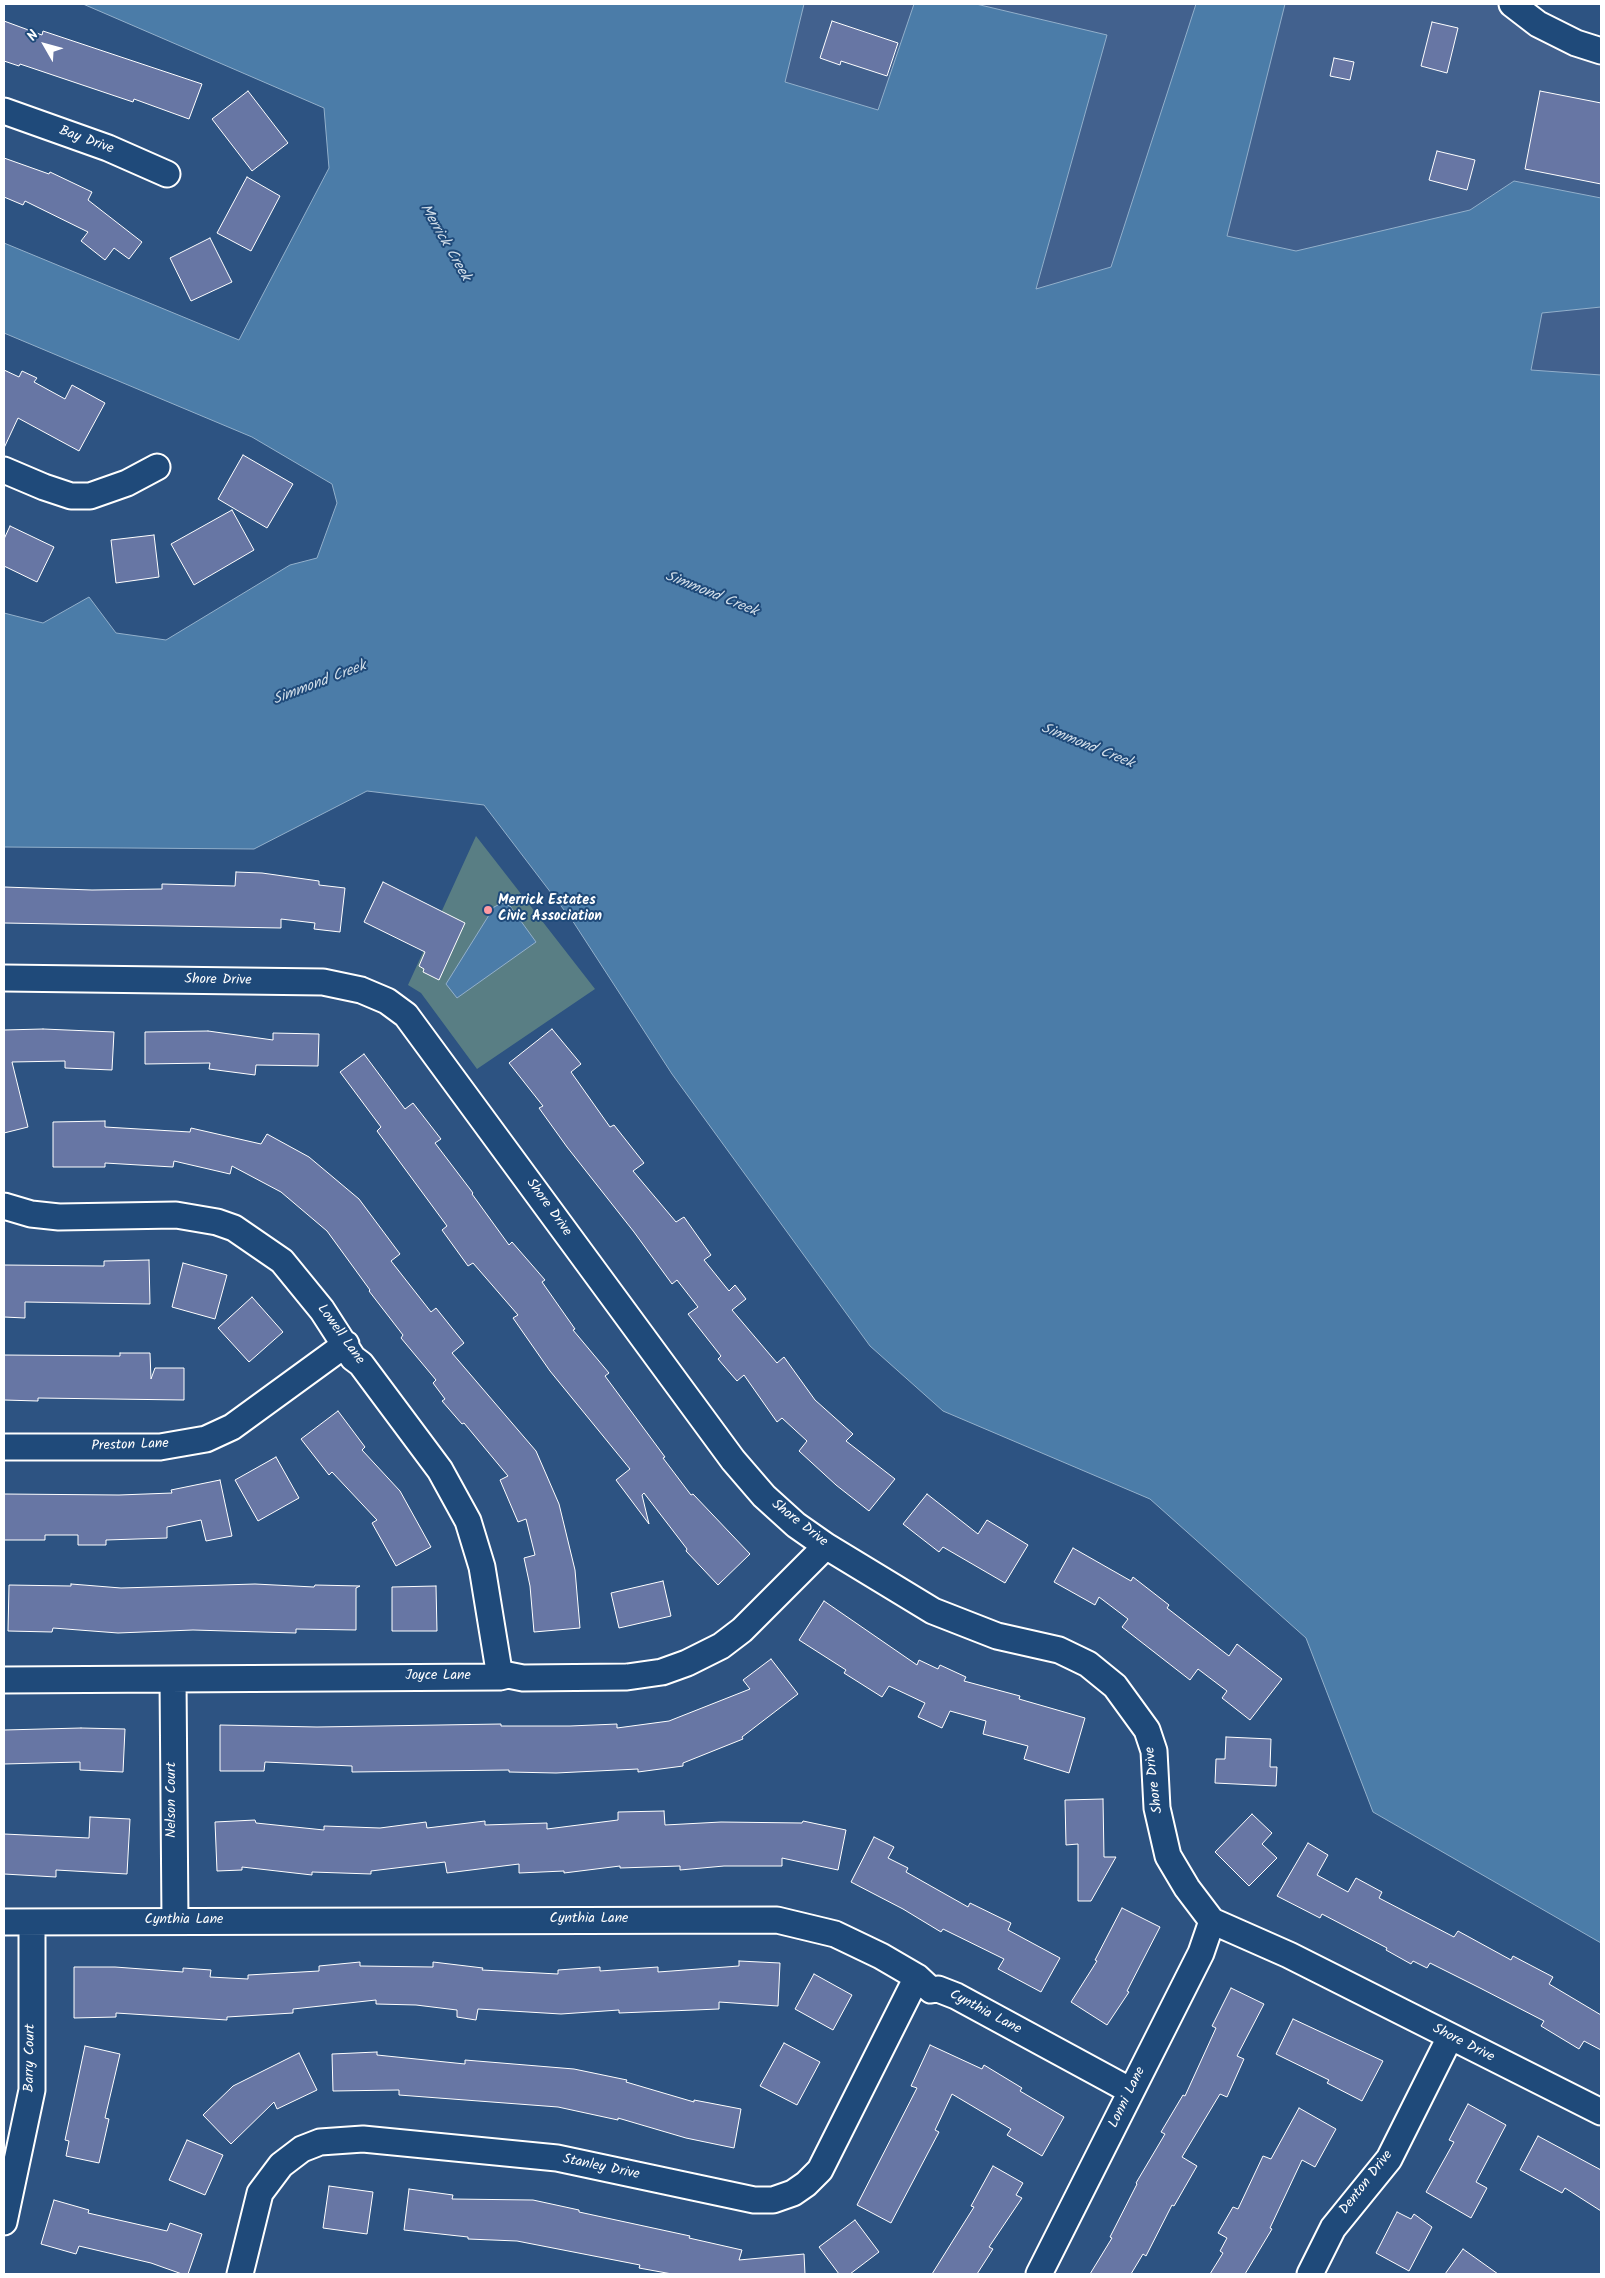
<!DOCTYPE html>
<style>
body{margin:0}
#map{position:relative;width:1605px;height:2278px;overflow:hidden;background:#2d5382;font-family:Kalam,sans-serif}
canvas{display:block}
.frame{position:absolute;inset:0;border:5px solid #fff;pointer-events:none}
.north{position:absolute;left:20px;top:20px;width:50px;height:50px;-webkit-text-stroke:4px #1f4a7a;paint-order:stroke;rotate:308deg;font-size:14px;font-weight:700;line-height:20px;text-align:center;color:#fff}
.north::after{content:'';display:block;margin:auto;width:18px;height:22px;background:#fff;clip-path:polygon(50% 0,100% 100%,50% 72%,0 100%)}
</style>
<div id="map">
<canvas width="1605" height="2278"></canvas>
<div class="frame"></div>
<div class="north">N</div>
</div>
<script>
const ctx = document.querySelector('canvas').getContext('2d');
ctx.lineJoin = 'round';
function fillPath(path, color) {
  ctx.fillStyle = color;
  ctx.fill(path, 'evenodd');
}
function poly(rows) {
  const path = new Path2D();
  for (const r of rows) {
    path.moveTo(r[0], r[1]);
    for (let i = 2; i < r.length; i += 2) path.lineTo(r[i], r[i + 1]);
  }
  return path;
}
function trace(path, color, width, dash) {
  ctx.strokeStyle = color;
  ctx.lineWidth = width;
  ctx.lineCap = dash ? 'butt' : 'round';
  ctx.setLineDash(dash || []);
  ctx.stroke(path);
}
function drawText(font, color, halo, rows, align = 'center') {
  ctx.font = font + ' Kalam,sans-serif';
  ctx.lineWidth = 4;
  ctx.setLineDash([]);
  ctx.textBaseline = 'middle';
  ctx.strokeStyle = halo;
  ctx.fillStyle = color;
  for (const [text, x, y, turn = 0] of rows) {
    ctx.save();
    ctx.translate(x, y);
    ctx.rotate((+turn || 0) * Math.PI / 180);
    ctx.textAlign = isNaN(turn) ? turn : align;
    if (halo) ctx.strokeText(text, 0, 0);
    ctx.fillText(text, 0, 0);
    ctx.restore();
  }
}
const built = poly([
 [804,4,914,4,878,110,785,82],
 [976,4,1196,4,1111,267,1036,290,1107,35],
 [1285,4,1510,4,1601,52,1601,198,1514,181,1470,210,1296,252,1227,236],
 [1601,307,1601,375,1531,370,1542,313]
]);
const green = poly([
 [476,836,595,989,477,1069,421,993,408,985]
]);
const water = poly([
 [83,4,804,4,785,82,878,110,914,4,976,4,1107,35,1036,289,1111,267,1196,4,1285,4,1227,236,1296,251,1470,210,1514,181,1601,198,1601,307,1542,313,1531,370,1601,375,1601,1943,1373,1812,1306,1638,1150,1499,943,1411,870,1346,672,1074,574,923,484,805,367,791,254,849,4,847,4,613,43,623,89,597,116,633,166,640,290,565,317,558,337,503,332,484,252,437,4,333,4,243,239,340,329,168,324,108,83,4],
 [502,903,510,906,536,942,457,998,446,984,494,907,502,903]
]);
const building = poly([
 [4,21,42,35,43,31,202,84,189,119,134,99,133,102,20,64,19,66,4,61,4,21],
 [832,21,898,43,887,76,841,61,840,65,820,58,832,21],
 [1432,22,1458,28,1447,73,1421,66,1432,22],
 [1334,58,1354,62,1350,80,1330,76,1334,58],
 [248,91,288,143,252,171,212,119,248,91],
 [1540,91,1601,103,1601,184,1525,169,1540,91],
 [1437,151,1475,160,1467,190,1429,180,1437,151],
 [4,158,49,174,50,172,92,192,88,200,142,242,129,259,114,248,105,260,81,241,88,232,25,201,23,205,4,197,4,158],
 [247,177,280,196,251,251,217,233,247,177],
 [210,238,232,282,191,301,170,258,210,238],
 [4,370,19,377,22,371,37,378,34,382,65,399,72,385,105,403,79,451,18,418,4,448,4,370],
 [243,455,293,484,267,528,218,499,243,455],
 [232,510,254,550,194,585,171,544,232,510],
 [10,526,54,547,37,582,4,566,4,539,10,526],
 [154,535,159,577,116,583,111,540,154,535],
 [236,872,262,873,319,881,319,885,345,888,340,932,314,929,315,923,281,919,281,928,4,923,4,887,92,890,162,889,162,884,235,886,236,872],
 [383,882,465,923,439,980,423,972,424,969,419,966,425,952,364,922,383,882],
 [43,1029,114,1032,112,1070,65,1068,65,1061,12,1062,28,1127,4,1133,4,1030,43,1029],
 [552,1029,581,1064,571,1072,610,1127,614,1125,644,1163,633,1171,676,1222,684,1217,711,1255,704,1260,729,1291,735,1285,746,1299,732,1310,777,1363,784,1357,815,1400,853,1434,846,1441,895,1479,869,1511,836,1485,799,1451,807,1441,782,1418,777,1422,744,1375,737,1381,718,1359,721,1356,688,1314,698,1307,677,1280,672,1284,634,1232,567,1147,539,1108,543,1106,509,1063,552,1029],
 [208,1031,273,1040,273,1033,319,1034,318,1066,256,1065,255,1075,209,1069,210,1063,145,1064,145,1032,208,1031],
 [364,1054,405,1109,413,1103,441,1139,435,1143,473,1193,472,1194,509,1245,512,1242,545,1280,542,1282,575,1329,573,1330,609,1373,605,1376,665,1457,663,1458,691,1495,693,1494,750,1554,718,1585,686,1551,687,1549,644,1493,642,1495,649,1524,616,1480,630,1469,550,1371,513,1318,518,1315,473,1263,468,1266,442,1230,447,1226,377,1131,381,1127,340,1072,364,1054],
 [105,1121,105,1127,190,1132,191,1128,261,1144,267,1134,309,1157,359,1199,400,1254,391,1261,431,1312,436,1308,464,1343,452,1353,536,1451,559,1504,575,1570,580,1628,534,1632,530,1586,524,1558,535,1555,526,1519,518,1522,500,1480,508,1476,464,1423,462,1424,442,1401,445,1399,433,1383,436,1380,401,1338,403,1335,369,1291,370,1290,327,1231,281,1192,232,1166,230,1174,174,1161,173,1167,105,1163,105,1167,53,1167,53,1122,105,1121],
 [149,1260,150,1304,25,1302,25,1318,4,1317,4,1265,104,1266,104,1261,149,1260],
 [183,1263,227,1275,215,1319,172,1307,183,1263],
 [252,1297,283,1332,249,1362,218,1328,252,1297],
 [120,1353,150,1353,151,1379,155,1368,184,1368,184,1400,38,1398,38,1401,4,1400,4,1355,120,1356,120,1353],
 [338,1411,365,1447,362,1450,400,1491,431,1547,396,1566,372,1523,377,1520,332,1472,329,1475,301,1439,338,1411],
 [276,1457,299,1498,258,1521,235,1480,276,1457],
 [220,1480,232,1536,206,1541,201,1520,167,1527,167,1538,106,1540,106,1545,78,1545,78,1535,45,1535,45,1540,4,1540,4,1494,119,1495,172,1493,171,1490,220,1480],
 [927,1494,978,1534,987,1520,1028,1545,1005,1583,943,1547,939,1552,903,1524,927,1494],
 [1073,1548,1131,1581,1133,1577,1169,1605,1167,1608,1229,1656,1237,1644,1282,1679,1250,1720,1222,1698,1227,1691,1198,1669,1190,1680,1122,1627,1128,1619,1099,1597,1095,1605,1054,1582,1073,1548],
 [663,1581,671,1616,619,1628,611,1593,663,1581],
 [71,1584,121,1588,255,1584,314,1587,315,1585,360,1586,356,1588,356,1630,296,1629,296,1633,193,1630,118,1633,53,1628,52,1632,8,1631,9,1585,71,1586,71,1584],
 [436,1586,437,1631,392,1631,392,1587,436,1586],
 [824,1601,917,1665,919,1660,938,1669,940,1665,966,1677,964,1681,1020,1696,1019,1699,1085,1718,1069,1773,1024,1759,1028,1746,983,1734,986,1721,950,1711,942,1728,918,1717,925,1703,889,1686,882,1697,844,1673,846,1670,799,1640,824,1601],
 [771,1659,798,1694,742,1737,743,1739,683,1763,683,1766,638,1772,638,1769,556,1773,509,1772,509,1770,352,1772,352,1766,265,1762,264,1771,220,1771,220,1725,317,1727,501,1724,501,1726,570,1726,617,1724,617,1728,669,1721,750,1689,743,1680,771,1659],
 [81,1728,125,1729,123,1772,80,1770,80,1762,4,1764,4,1730,81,1728],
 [1226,1737,1271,1739,1270,1767,1277,1767,1276,1786,1215,1783,1216,1759,1225,1759,1226,1737],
 [1103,1799,1104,1857,1116,1857,1091,1901,1078,1901,1078,1844,1066,1845,1065,1800,1103,1799],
 [664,1811,665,1825,721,1822,802,1823,803,1821,846,1830,838,1870,782,1858,782,1866,724,1866,680,1870,680,1866,620,1868,620,1866,564,1873,564,1871,519,1873,519,1864,447,1873,445,1862,371,1871,371,1874,312,1872,312,1875,242,1867,242,1870,217,1871,215,1822,255,1820,256,1823,324,1830,324,1826,380,1828,426,1822,427,1828,485,1821,485,1825,547,1823,547,1829,618,1820,618,1812,664,1811],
 [1252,1814,1272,1833,1262,1844,1277,1858,1249,1886,1215,1852,1252,1814],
 [90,1817,130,1819,127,1874,56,1870,56,1877,4,1874,4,1834,89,1838,90,1817],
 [874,1837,894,1847,888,1858,908,1868,906,1872,968,1907,970,1903,1011,1923,1008,1930,1060,1958,1041,1992,998,1969,1004,1959,943,1929,941,1932,903,1909,851,1882,874,1837],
 [1308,1843,1328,1855,1317,1875,1348,1892,1356,1878,1382,1892,1379,1898,1454,1937,1458,1931,1511,1960,1513,1956,1553,1977,1549,1984,1601,2015,1601,2050,1584,2041,1579,2049,1541,2026,1544,2021,1480,1988,1430,1963,1427,1968,1413,1961,1411,1964,1386,1950,1387,1948,1322,1914,1320,1918,1277,1896,1308,1843],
 [1122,1908,1160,1927,1127,1991,1129,1992,1107,2025,1071,2002,1097,1961,1095,1960,1122,1908],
 [739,1961,780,1963,778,2006,719,2002,719,2009,619,2013,619,2010,561,2014,478,2009,476,2020,457,2017,457,2010,416,2005,376,2004,376,2000,293,2009,293,2013,227,2017,227,2020,116,2013,116,2017,74,2018,74,1967,115,1967,183,1972,183,1968,211,1970,210,1977,248,1979,248,1975,319,1971,319,1966,360,1962,360,1966,433,1967,433,1962,483,1968,482,1970,558,1974,558,1970,600,1967,600,1971,658,1967,658,1972,739,1966,739,1961],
 [814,1974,852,1995,833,2030,795,2009,814,1974],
 [1231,1988,1264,2004,1237,2056,1244,2059,1227,2097,1220,2094,1182,2157,1197,2166,1174,2206,1172,2205,1146,2256,1143,2254,1131,2274,1090,2274,1112,2238,1110,2237,1137,2184,1136,2183,1165,2134,1161,2132,1183,2095,1185,2096,1216,2028,1212,2026,1231,1988],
 [1293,2019,1383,2061,1362,2101,1327,2083,1329,2080,1276,2054,1293,2019],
 [784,2043,820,2062,797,2105,760,2086,784,2043],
 [930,2045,982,2069,984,2065,1022,2088,1020,2091,1064,2117,1042,2156,1007,2135,1011,2129,952,2094,935,2130,939,2132,891,2223,857,2205,917,2088,911,2086,930,2045],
 [85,2046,120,2054,105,2118,109,2119,99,2163,66,2156,69,2141,65,2140,85,2046],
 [377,2052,377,2055,465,2064,465,2060,574,2069,627,2080,626,2082,694,2102,694,2100,741,2109,734,2148,686,2138,618,2118,618,2120,558,2107,399,2095,399,2090,333,2091,332,2054,377,2052],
 [299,2053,317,2090,277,2109,274,2102,231,2144,203,2115,233,2086,299,2053],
 [1468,2104,1506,2125,1476,2182,1487,2188,1471,2218,1426,2192,1454,2142,1449,2140,1468,2104],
 [1299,2108,1336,2129,1315,2167,1302,2160,1270,2228,1272,2229,1245,2274,1210,2274,1223,2253,1220,2251,1227,2238,1218,2233,1233,2207,1238,2209,1263,2156,1271,2159,1299,2108],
 [1538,2136,1601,2170,1601,2211,1565,2188,1562,2193,1520,2170,1538,2136],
 [187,2140,223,2155,205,2195,169,2180,187,2140],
 [993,2166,1023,2183,1016,2195,1022,2198,989,2247,993,2249,977,2274,932,2274,974,2207,971,2206,993,2166],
 [329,2186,373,2192,367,2234,323,2228,329,2186],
 [409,2189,453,2195,452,2199,533,2200,579,2210,579,2212,690,2236,689,2238,742,2250,739,2260,804,2254,805,2274,672,2274,639,2268,640,2265,517,2241,468,2239,468,2237,404,2230,409,2189],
 [54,2200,89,2210,88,2213,167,2231,170,2223,202,2234,188,2274,182,2274,151,2263,79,2246,76,2254,41,2244,54,2200],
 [1397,2212,1411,2219,1414,2214,1432,2227,1409,2271,1376,2253,1397,2212],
 [855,2220,879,2252,850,2274,839,2274,819,2247,855,2220],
 [1463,2249,1498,2274,1445,2274,1463,2249]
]);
const minor = poly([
 [1512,4,1538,24,1576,43,1601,51],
 [4,111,108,148,167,174],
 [4,470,44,487,71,496,90,496,127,483,157,467],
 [4,978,323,982,361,990,387,1001,406,1015,733,1460,764,1496,796,1525,826,1546,933,1611,997,1636,1059,1650,1088,1664,1115,1686,1147,1730,1154,1751,1157,1808,1168,1856,1187,1888,1212,1921,1289,1955,1601,2112],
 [4,1206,31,1214,59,1217,176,1215,217,1222,234,1228,282,1261,322,1310,353,1358,361,1364,440,1470,468,1521,482,1567,500,1677],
 [4,1447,160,1447,206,1439,232,1427,346,1344],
 [173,1679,175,1921],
 [4,1680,500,1677,508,1675,523,1678,627,1677,662,1672,687,1663,721,1646,742,1630,826,1546],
 [4,1922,777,1920,835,1934,881,1956,917,1977,931,1990,938,1989,956,1996,1131,2091],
 [4,2222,32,2090,32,1922],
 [240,2274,260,2193,281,2165,302,2149,320,2142,363,2139,557,2158,754,2200,773,2200,793,2193,806,2184,820,2170,917,1977],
 [1039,2274,1201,1953,1212,1921],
 [1310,2274,1333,2228,1389,2159,1450,2037]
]);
const markers = [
 [488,910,5,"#ff9aa2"]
];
const streetNames = [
 ["Bay Drive",86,141,20],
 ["Shore Drive",218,981,1],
 ["Shore Drive",548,1208,54],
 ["Lowell Lane",340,1335,54],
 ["Preston Lane",130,1446,-2],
 ["Shore Drive",799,1524,38],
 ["Joyce Lane",438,1677],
 ["Shore Drive",1155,1780,-97],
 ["Nelson Court",173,1800,-90],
 ["Cynthia Lane",589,1920],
 ["Cynthia Lane",184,1921],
 ["Cynthia Lane",985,2013,28],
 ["Shore Drive",1463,2044,27],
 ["Barry Court",31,2058,-89],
 ["Lonni Lane",1128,2098,-64],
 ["Stanley Drive",601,2168,12],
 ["Denton Drive",1367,2183,-52]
];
const poiNames = [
 ["Merrick Estates",498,902],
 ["Civic Association",498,918]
];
const waterNames = [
 ["Merrick Creek",444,243,60],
 ["Simmond Creek",711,595,22],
 ["Simmond Creek",320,684,-21],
 ["Simmond Creek",1087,747,22]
];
fillPath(built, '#42618e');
fillPath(green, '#597e84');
fillPath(water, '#4b7ca8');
trace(water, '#93b0cb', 1);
fillPath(building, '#6776a4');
trace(building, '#fff', 1);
trace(minor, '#fff', 29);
trace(minor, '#1f4a7a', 25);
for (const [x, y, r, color] of markers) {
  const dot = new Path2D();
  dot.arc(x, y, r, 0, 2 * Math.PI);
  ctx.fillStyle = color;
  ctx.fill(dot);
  trace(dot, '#1f4a7a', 2);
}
drawText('14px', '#fff', '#1f4a7a', streetNames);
drawText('bold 14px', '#fff', '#1f4a7a', poiNames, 'left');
drawText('italic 15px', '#d2dee9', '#1f4a7a', waterNames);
</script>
